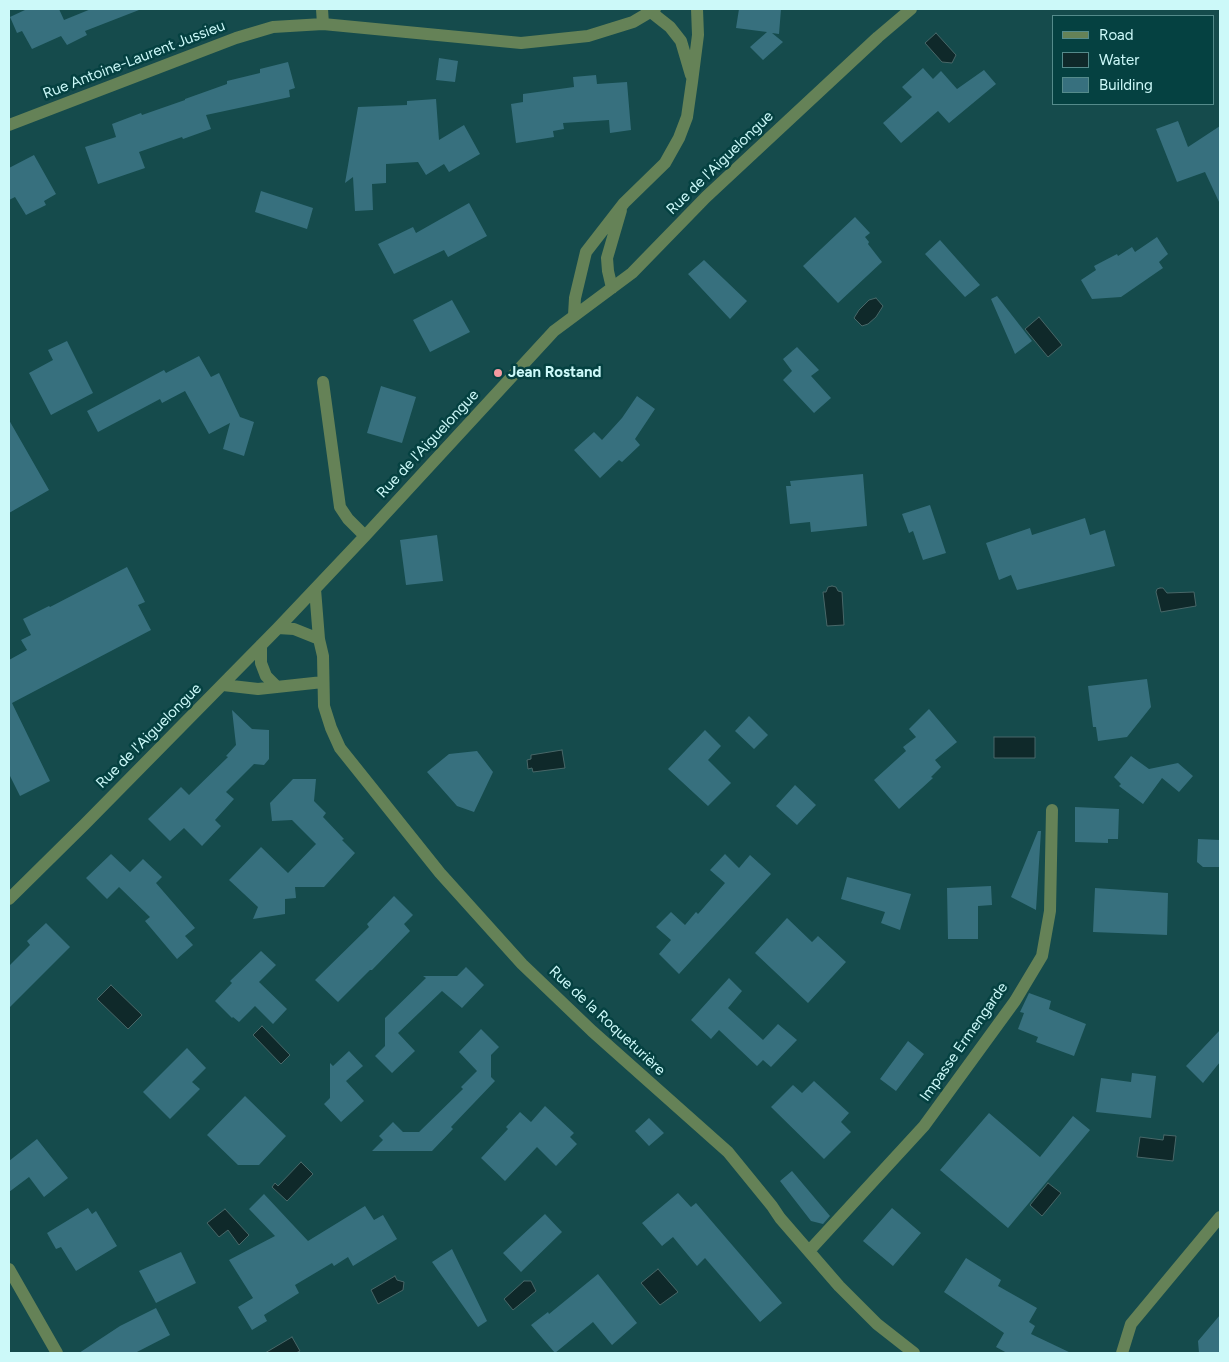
<!DOCTYPE html>
<meta charset="utf-8">
<style>
body{margin:0}
#map{position:relative;width:1229px;height:1362px;overflow:hidden;background:#154b4c;font-family:Figtree,sans-serif}
canvas{display:block}
.frame{position:absolute;inset:0;border:10px solid #ccf9f9;pointer-events:none}
.legend{position:absolute;left:1052px;top:15px;width:162px;height:90px;box-sizing:border-box;background:#054141;border:1px solid #558b8b;margin:0;padding:6px 9px;list-style:none;font-size:15px;color:#ccf9f9}
.legend li{display:flex;align-items:center;gap:10px;height:25px}
.legend b{width:25px;border:1px solid #558b8b}
</style>
<div id="map">
<canvas width="1229" height="1362"></canvas>
<div class="frame"></div>
<ul class="legend">
<li><b style="height:6px;background:#658257"></b>Road</li>
<li><b style="height:14px;background:#0f292a"></b>Water</li>
<li><b style="height:14px;background:#37707e"></b>Building</li>
</ul>
</div>
<script>
const ctx = document.querySelector('canvas').getContext('2d');
ctx.lineJoin = 'round';
function fillPath(path, color) {
  ctx.fillStyle = color;
  ctx.fill(path, 'evenodd');
}
function poly(rows) {
  const path = new Path2D();
  for (const r of rows) {
    path.moveTo(r[0], r[1]);
    for (let i = 2; i < r.length; i += 2) path.lineTo(r[i], r[i + 1]);
  }
  return path;
}
function trace(path, color, width, dash) {
  ctx.strokeStyle = color;
  ctx.lineWidth = width;
  ctx.lineCap = dash ? 'butt' : 'round';
  ctx.setLineDash(dash || []);
  ctx.stroke(path);
}
function drawText(font, color, halo, rows, align = 'center') {
  ctx.font = font + ' Figtree,sans-serif';
  ctx.lineWidth = 5;
  ctx.setLineDash([]);
  ctx.textBaseline = 'middle';
  ctx.strokeStyle = halo;
  ctx.fillStyle = color;
  for (const [text, x, y, turn = 0] of rows) {
    ctx.save();
    ctx.translate(x, y);
    ctx.rotate((+turn || 0) * Math.PI / 180);
    ctx.textAlign = isNaN(turn) ? turn : align;
    if (halo) ctx.strokeText(text, 0, 0);
    ctx.fillText(text, 0, 0);
    ctx.restore();
  }
}
const water = poly([
 [936,33,956,55,952,63,942,62,925,43,936,33],
 [876,298,883,306,876,317,868,324,862,326,854,318,859,310,869,300,876,298],
 [1039,317,1062,345,1048,357,1025,329,1039,317],
 [832,586,836,587,838,591,842,592,844,625,827,626,823,592,826,592,828,587,832,586],
 [1160,588,1163,588,1167,593,1194,592,1196,606,1161,612,1156,592,1157,589,1160,588],
 [994,737,1035,737,1035,758,994,758,994,737],
 [562,750,565,768,533,772,532,768,528,769,527,760,531,759,531,755,562,750],
 [111,985,142,1015,128,1029,97,999,111,985],
 [262,1026,290,1055,281,1064,253,1035,262,1026],
 [1164,1135,1176,1136,1173,1161,1137,1157,1140,1137,1163,1140,1164,1135],
 [301,1162,313,1174,287,1201,272,1187,275,1183,278,1186,301,1162],
 [1048,1183,1061,1193,1042,1216,1030,1205,1048,1183],
 [225,1209,249,1235,239,1245,228,1230,219,1237,207,1223,225,1209],
 [658,1269,678,1292,660,1305,641,1283,658,1269],
 [395,1276,397,1280,404,1282,403,1290,378,1304,371,1290,395,1276],
 [524,1281,531,1281,536,1291,513,1310,504,1299,524,1281],
 [292,1337,300,1351,296,1353,265,1353,292,1337]
]);
const building = poly([
 [27,9,59,9,64,20,91,9,139,10,85,31,87,35,67,45,61,36,32,49,22,31,17,33,10,17],
 [739,9,781,9,779,34,772,33,783,42,763,60,750,47,767,32,736,28],
 [439,58,458,61,455,82,436,80],
 [288,62,295,88,289,90,290,97,206,115,211,129,183,139,182,137,139,152,145,168,98,184,85,147,116,137,112,124,141,113,142,115,185,100,185,99,227,84,227,81,260,73,260,69],
 [923,68,933,79,941,71,957,89,984,70,996,84,949,123,938,111,901,143,883,123,912,97,902,87],
 [596,75,597,84,627,82,631,130,610,133,609,120,563,123,564,129,553,131,554,137,516,143,511,104,523,102,523,94,574,87,573,77],
 [436,99,439,140,464,125,480,154,449,172,444,164,426,175,418,162,386,164,386,183,372,184,373,210,355,211,353,177,345,183,358,107,407,105,407,101],
 [1178,121,1188,147,1220,126,1220,204,1205,172,1177,182,1156,129],
 [34,155,56,194,44,201,46,205,26,215,15,197,9,200,9,168],
 [261,191,313,208,307,229,255,212],
 [469,203,487,236,448,257,444,250,394,274,378,244,413,227,416,233],
 [855,217,870,233,865,237,869,242,868,244,882,262,838,303,803,266],
 [1157,237,1168,254,1159,262,1163,268,1121,297,1092,299,1081,280,1096,270,1094,266,1117,254,1118,256,1132,247,1135,252],
 [940,240,980,285,965,297,925,254],
 [704,260,747,301,730,319,688,274],
 [997,296,1032,341,1015,354,991,299],
 [452,300,470,332,430,352,413,320],
 [67,341,93,393,51,415,29,373,53,360,48,350],
 [797,347,819,370,811,376,831,398,814,413,783,380,792,371,783,359],
 [199,356,211,377,219,373,240,417,254,422,244,456,223,449,230,423,209,434,185,391,162,403,160,399,98,432,87,411,164,370,166,373],
 [381,386,416,397,402,443,367,433],
 [637,396,655,409,635,439,640,445,622,462,619,460,600,478,574,450,594,432,602,440,622,418],
 [9,420,49,490,9,513],
 [863,474,867,526,811,532,810,522,790,524,786,486,791,486,790,481],
 [930,505,946,553,923,560,913,531,909,533,902,514],
 [1085,518,1090,535,1105,530,1115,566,1017,590,1011,575,999,580,986,543,1030,528,1032,535],
 [437,535,443,581,406,585,400,540],
 [127,567,145,602,138,605,151,630,12,703,50,781,20,796,9,774,9,660,27,650,21,640,31,635,23,619,49,606,50,607],
 [1147,679,1151,707,1127,737,1098,741,1096,727,1093,727,1088,686],
 [929,709,957,742,935,760,941,767,931,777,933,778,899,809,874,780,906,751,903,747,916,737,909,729],
 [232,710,252,729,269,730,269,759,264,765,254,764,226,792,234,799,215,820,221,826,202,846,184,828,170,841,148,819,181,787,189,795,228,757,226,756,236,745],
 [749,716,768,735,754,749,735,731],
 [705,730,721,746,708,760,731,783,708,806,668,769],
 [477,751,493,772,474,812,457,806,427,772,449,754],
 [1131,756,1149,769,1178,763,1193,776,1179,792,1162,778,1143,804,1119,786,1121,784,1114,777],
 [293,779,316,779,314,801,326,813,323,817,344,839,342,840,355,853,324,887,295,887,296,898,285,899,285,914,253,919,258,907,229,880,261,847,288,873,316,844,292,820,272,821,270,803],
 [795,785,816,805,797,825,776,806],
 [1075,807,1119,809,1118,839,1108,839,1108,843,1075,842],
 [1038,831,1041,831,1036,910,1011,897],
 [1198,839,1220,840,1220,867,1203,867,1197,862],
 [111,854,130,872,143,859,162,877,156,883,195,928,185,936,193,945,177,959,145,921,150,917,119,887,107,899,86,878],
 [725,854,739,868,750,855,771,874,679,974,659,954,671,940,656,927,671,912,685,925,696,912,698,914,725,883,710,870],
 [847,877,911,894,900,930,881,923,885,912,841,899],
 [991,886,992,905,978,906,978,939,948,939,947,888],
 [1095,888,1168,893,1167,935,1093,932],
 [394,896,413,915,404,924,410,931,372,970,370,970,338,1002,315,980,369,927,367,924],
 [787,918,812,942,818,936,846,962,808,1003,755,953],
 [46,923,70,947,9,1008,9,966,30,945,27,941],
 [261,951,276,965,259,982,287,1009,273,1024,255,1006,239,1022,233,1017,232,1018,215,1001,232,983,230,981],
 [466,967,484,985,462,1008,442,991,398,1033,415,1051,392,1073,375,1056,385,1046,385,1018,426,978,423,976,457,976],
 [729,978,742,991,728,1008,763,1040,778,1024,797,1040,771,1067,763,1060,757,1066,719,1030,711,1039,691,1020],
 [1029,993,1051,1001,1049,1009,1086,1024,1074,1056,1036,1042,1038,1037,1018,1029,1024,1013,1020,1012],
 [481,1029,499,1047,491,1055,491,1077,495,1081,451,1127,453,1129,432,1151,372,1151,383,1140,379,1136,393,1122,403,1132,419,1132,463,1089,461,1087,477,1071,459,1052],
 [1220,1030,1220,1062,1203,1083,1186,1066],
 [908,1041,924,1054,896,1091,880,1079],
 [187,1048,206,1068,192,1082,200,1089,170,1119,143,1092],
 [349,1051,363,1066,346,1081,364,1101,341,1122,324,1104,330,1098,330,1063,333,1066],
 [1132,1073,1156,1076,1151,1118,1096,1112,1101,1078,1131,1082],
 [814,1081,849,1113,841,1122,851,1132,824,1159,771,1107,793,1085,802,1093],
 [245,1096,286,1136,259,1165,238,1165,207,1135],
 [545,1106,574,1133,570,1137,577,1144,556,1166,537,1147,505,1181,481,1158,508,1129,506,1127,520,1112,531,1122],
 [989,1113,1040,1157,1073,1116,1090,1130,1008,1228,940,1170],
 [649,1118,664,1133,649,1146,635,1131],
 [37,1139,68,1178,44,1197,29,1177,9,1192,9,1161],
 [792,1171,830,1216,823,1224,811,1221,780,1181],
 [678,1193,691,1207,696,1203,782,1303,760,1322,705,1258,697,1266,673,1237,662,1246,642,1223],
 [264,1194,308,1241,365,1206,374,1220,383,1215,397,1239,353,1266,348,1257,334,1266,332,1263,295,1285,299,1293,264,1315,267,1321,252,1330,238,1307,253,1298,229,1260,275,1236,249,1209],
 [88,1208,92,1214,96,1211,117,1246,76,1271,61,1247,56,1249,47,1233],
 [892,1208,921,1233,893,1266,863,1241],
 [545,1214,562,1232,521,1272,503,1253],
 [452,1249,487,1321,478,1327,432,1262],
 [181,1252,196,1283,156,1303,139,1271],
 [966,1258,1001,1280,998,1286,1037,1308,1029,1322,1035,1326,1031,1334,1071,1353,1007,1353,996,1347,1004,1333,944,1292],
 [598,1274,637,1323,612,1345,593,1322,555,1353,531,1325,548,1312,549,1314],
 [156,1308,170,1335,135,1353,79,1353,120,1326],
 [1220,1315,1220,1353,1199,1353,1198,1341]
]);
const minor = poly([
 [322,9,323,24],
 [651,12,670,27,681,41,691,75],
 [9,125,236,38,273,27,323,24,521,43,588,36,633,22,655,9],
 [612,288,608,271,607,258,621,210],
 [574,315,575,298,586,252,624,203,665,163,679,138,687,117,692,82,698,35,697,9],
 [323,382,340,507,348,519,365,536],
 [315,589,319,639],
 [278,628,294,629,319,639,323,656,324,706,331,728,340,748,440,873,522,964,592,1031,728,1152,772,1206,780,1218,839,1286,877,1324,914,1353],
 [261,645,261,663,266,676,277,687],
 [223,685,258,689,323,682],
 [9,899,85,824,278,628,365,536,554,331,632,273,706,197,878,37,911,9],
 [809,1251,924,1126,1015,1001,1042,956,1050,911,1052,810],
 [9,1269,57,1353],
 [1122,1353,1131,1324,1220,1217]
]);
const markers = [
 [498,373,5,"#f49aa0"]
];
const streetNames = [
 ["Rue Antoine-Laurent Jussieu",134,60,-21],
 ["Rue de l'Aiguelongue",720,163,-44],
 ["Rue de l'Aiguelongue",428,444,-47],
 ["Rue de l'Aiguelongue",149,736,-45],
 ["Rue de la Roqueturière",607,1021,43],
 ["Impasse Ermengarde",964,1042,-55]
];
const poiNames = [
 ["Jean Rostand",508,373]
];
fillPath(water, '#0f292a');
trace(water, '#486768', 1);
fillPath(building, '#37707e');
trace(minor, '#658257', 12);
for (const [x, y, r, color] of markers) {
  const dot = new Path2D();
  dot.arc(x, y, r, 0, 2 * Math.PI);
  ctx.fillStyle = color;
  ctx.fill(dot);
  trace(dot, '#054141', 2);
}
drawText('15px', '#ccf9f9', '#054141', streetNames);
drawText('bold 15px', '#ccf9f9', '#054141', poiNames, 'left');
</script>
